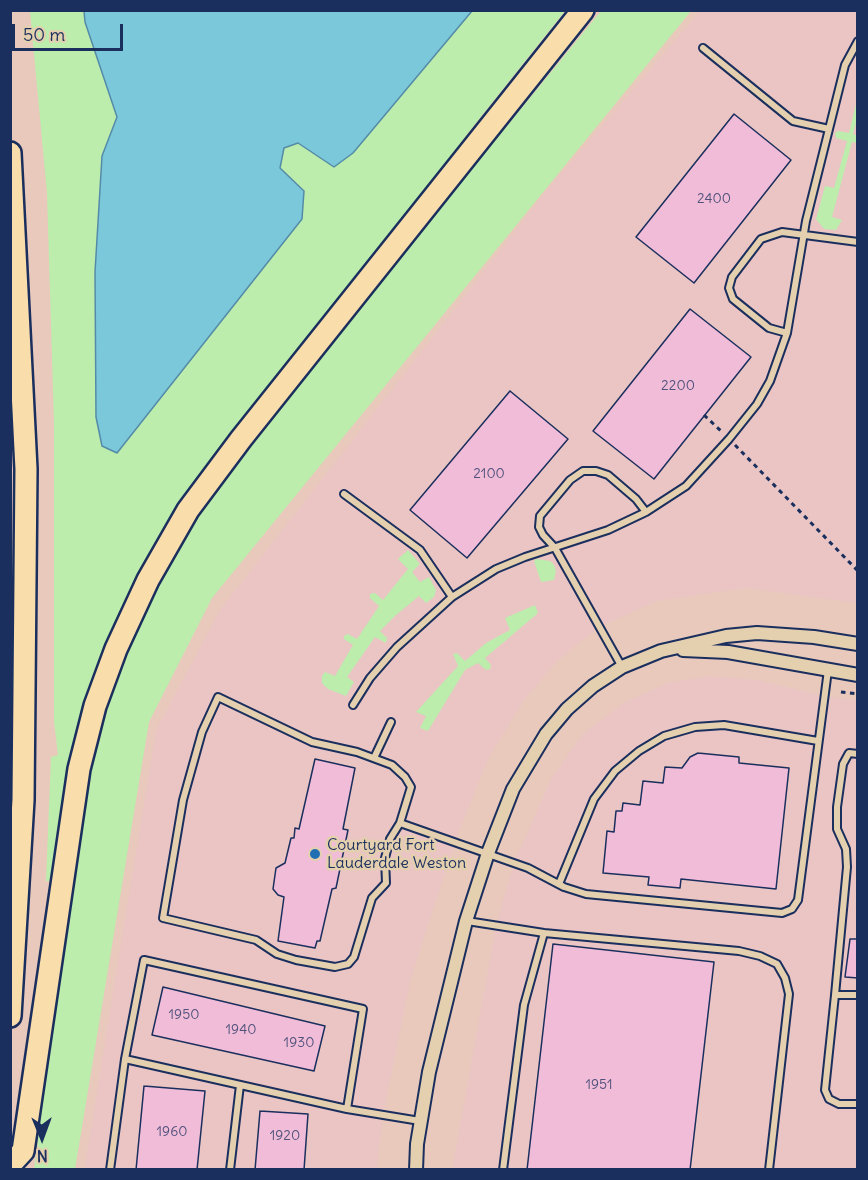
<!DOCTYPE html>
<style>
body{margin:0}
#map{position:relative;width:868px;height:1180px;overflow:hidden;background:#e8c9bb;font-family:Delius,sans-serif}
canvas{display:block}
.frame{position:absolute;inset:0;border:12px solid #1b2f5e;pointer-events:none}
.north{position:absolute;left:12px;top:1108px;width:60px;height:60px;-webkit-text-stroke:4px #e4cfae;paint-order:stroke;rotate:179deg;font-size:16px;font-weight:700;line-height:24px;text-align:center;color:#1b2f5e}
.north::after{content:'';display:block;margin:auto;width:21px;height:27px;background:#1b2f5e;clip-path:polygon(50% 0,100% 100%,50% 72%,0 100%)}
.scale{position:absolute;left:12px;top:24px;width:111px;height:27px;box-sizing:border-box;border:3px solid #1b2f5e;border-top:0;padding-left:8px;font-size:18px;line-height:21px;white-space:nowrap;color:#1b2f5e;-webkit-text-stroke:4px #e4cfae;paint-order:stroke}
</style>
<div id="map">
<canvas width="868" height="1180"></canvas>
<div class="frame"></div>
<div class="north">N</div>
<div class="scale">50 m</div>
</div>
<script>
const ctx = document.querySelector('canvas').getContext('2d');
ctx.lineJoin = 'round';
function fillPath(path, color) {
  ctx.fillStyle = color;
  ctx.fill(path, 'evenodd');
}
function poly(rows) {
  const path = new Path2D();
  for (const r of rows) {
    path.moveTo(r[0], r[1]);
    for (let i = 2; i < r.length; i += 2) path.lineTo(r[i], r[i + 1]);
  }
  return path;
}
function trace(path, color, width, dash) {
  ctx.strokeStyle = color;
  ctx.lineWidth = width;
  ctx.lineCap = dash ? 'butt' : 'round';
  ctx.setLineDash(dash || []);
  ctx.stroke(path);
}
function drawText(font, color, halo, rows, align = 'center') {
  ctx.font = font + ' Delius,sans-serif';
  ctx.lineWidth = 5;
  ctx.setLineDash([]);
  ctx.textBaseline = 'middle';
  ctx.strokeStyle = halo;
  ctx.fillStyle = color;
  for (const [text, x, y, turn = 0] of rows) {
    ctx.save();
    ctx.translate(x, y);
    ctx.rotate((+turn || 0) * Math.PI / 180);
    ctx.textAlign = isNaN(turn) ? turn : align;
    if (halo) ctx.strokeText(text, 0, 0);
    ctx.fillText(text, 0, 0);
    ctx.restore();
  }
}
const built = poly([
 [700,11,857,11,857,603,745,588,657,601,599,627,557,661,525,699,489,757,455,842,411,978,383,1115,377,1169,84,1170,156,730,220,610,548,189],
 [709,676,758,680,824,696,857,700,857,1169,452,1170,496,925,514,863,552,777,583,734,625,702,668,683]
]);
const green = poly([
 [30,11,565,11,468,133,356,288,192,492,69,774,52,881,46,881,51,757,58,755,54,721,54,424,47,193],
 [601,11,691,11,212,598,149,722,75,1169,34,1170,82,782,101,708,156,588,188,528,228,467],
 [857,100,857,119,853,134,857,136,857,143,852,142,832,217,842,220,836,230,824,229,816,219,825,186,834,188,847,141,836,138,835,133,838,131,849,133],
 [408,550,420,564,412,572,420,582,429,577,436,590,434,597,426,603,419,596,395,616,380,631,387,638,386,643,375,637,347,677,354,682,346,696,328,689,322,683,322,676,325,672,335,676,353,645,344,639,344,636,348,634,357,639,379,606,370,598,370,594,375,593,383,600,408,569,398,559],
 [537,559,550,561,554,565,556,571,554,580,541,582,534,561],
 [535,605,538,613,485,658,491,665,490,669,486,670,478,663,465,670,428,731,420,728,426,716,416,712,458,666,453,654,457,653,465,661,486,643,510,630,505,618]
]);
const water = poly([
 [84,11,472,11,353,153,334,167,298,143,284,148,280,168,304,191,302,219,117,453,102,446,96,417,95,272,102,156,117,117,85,22,84,11]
]);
const building = poly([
 [734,114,791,160,694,283,636,237,734,114],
 [690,309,751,357,654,479,593,431,690,309],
 [510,391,568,439,467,558,410,510,510,391],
 [698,753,739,757,739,763,789,768,776,889,681,879,680,888,648,885,649,877,603,873,607,831,614,832,616,811,622,811,623,803,640,805,643,781,663,783,665,767,682,768,690,757,698,753],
 [315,759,355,768,343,829,348,830,336,888,332,889,320,941,317,941,315,948,278,941,284,897,278,895,273,889,276,868,285,863,291,838,294,838,295,828,299,829,315,759],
 [850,939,858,939,858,978,845,977,850,939],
 [553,944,714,962,690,1170,527,1170,553,944],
 [163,987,325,1026,314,1071,152,1035,163,987],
 [144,1086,205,1091,197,1170,136,1170,144,1086],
 [260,1111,308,1114,304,1170,255,1170,260,1111]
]);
const path = poly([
 [704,415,722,432],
 [735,445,858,571],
 [841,692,858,694]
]);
const service = poly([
 [703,48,793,121,829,129],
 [787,333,769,328,733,299,729,288,732,277,761,239,782,232,858,242],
 [344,494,420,550,452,597],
 [622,667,555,548,543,535,539,527,540,516,570,480,583,471,596,471,608,475,636,499,646,512],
 [353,705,370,678,397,647,452,597,496,569,525,557,608,530,646,512,686,486,729,439,757,404,770,381,787,333,806,221,845,65,858,41],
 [374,758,391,722],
 [400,823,390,839,385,858,386,883,372,898,354,957,348,964,335,967,296,960,277,954,256,940,163,918,183,800,202,732,218,697,312,742,357,752,392,765,405,777,411,787,400,823,528,868,564,887,586,894,782,913,792,909,798,900,828,670],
 [559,884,594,799,615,771,639,751,664,736,695,727,724,725,818,741],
 [467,921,544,933,739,951,760,956,777,964,785,978,789,994,769,1170],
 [835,995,847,867,846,849,837,829,837,807,843,764,849,753,858,754],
 [858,995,835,995,825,1090,829,1099,839,1104,858,1104],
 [125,1059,144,960,363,1009,347,1109],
 [110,1170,125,1059,347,1109,420,1121],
 [230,1170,240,1085],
 [503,1170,524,1005,544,933]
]);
const minor = poly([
 [683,650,728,652,858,675],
 [416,1170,417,1144,429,1072,466,921,488,853,513,789,546,734,567,709,593,686,622,667,661,651,726,636,757,633,814,637,858,644]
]);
const motorway = poly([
 [10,153,26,469,23,800,10,1016],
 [10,1165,23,1151,79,769,95,706,116,649,148,580,188,510,241,439,583,10]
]);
const markers = [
 [315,854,6,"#1f6fb2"]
];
const numberNames = [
 ["2400",714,199],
 ["2200",678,386],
 ["2100",489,474],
 ["1950",184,1015],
 ["1940",241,1030],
 ["1930",299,1043],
 ["1951",599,1085],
 ["1960",172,1132],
 ["1920",285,1136]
];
const poiNames = [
 ["Courtyard Fort",327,845],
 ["Lauderdale Weston",327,863]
];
fillPath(built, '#eac5c4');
fillPath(green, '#bcedad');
fillPath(water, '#7bc8da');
trace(water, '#558ba8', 1.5);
fillPath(building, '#f0bcd8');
trace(building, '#1b2f5e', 1.5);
trace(service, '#1b2f5e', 10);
trace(minor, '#1b2f5e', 16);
trace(motorway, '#1b2f5e', 26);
trace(path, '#1b2f5e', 3, [4.5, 4.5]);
trace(service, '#e4cfae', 6);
trace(minor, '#e4cfae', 12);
trace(motorway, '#f9ddab', 21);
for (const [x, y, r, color] of markers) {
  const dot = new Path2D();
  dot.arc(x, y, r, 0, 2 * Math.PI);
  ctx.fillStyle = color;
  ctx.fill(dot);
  trace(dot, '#e4cfae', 2);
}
drawText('14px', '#50527c', null, numberNames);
drawText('16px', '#1b2f5e', '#e4cfae', poiNames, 'left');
</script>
